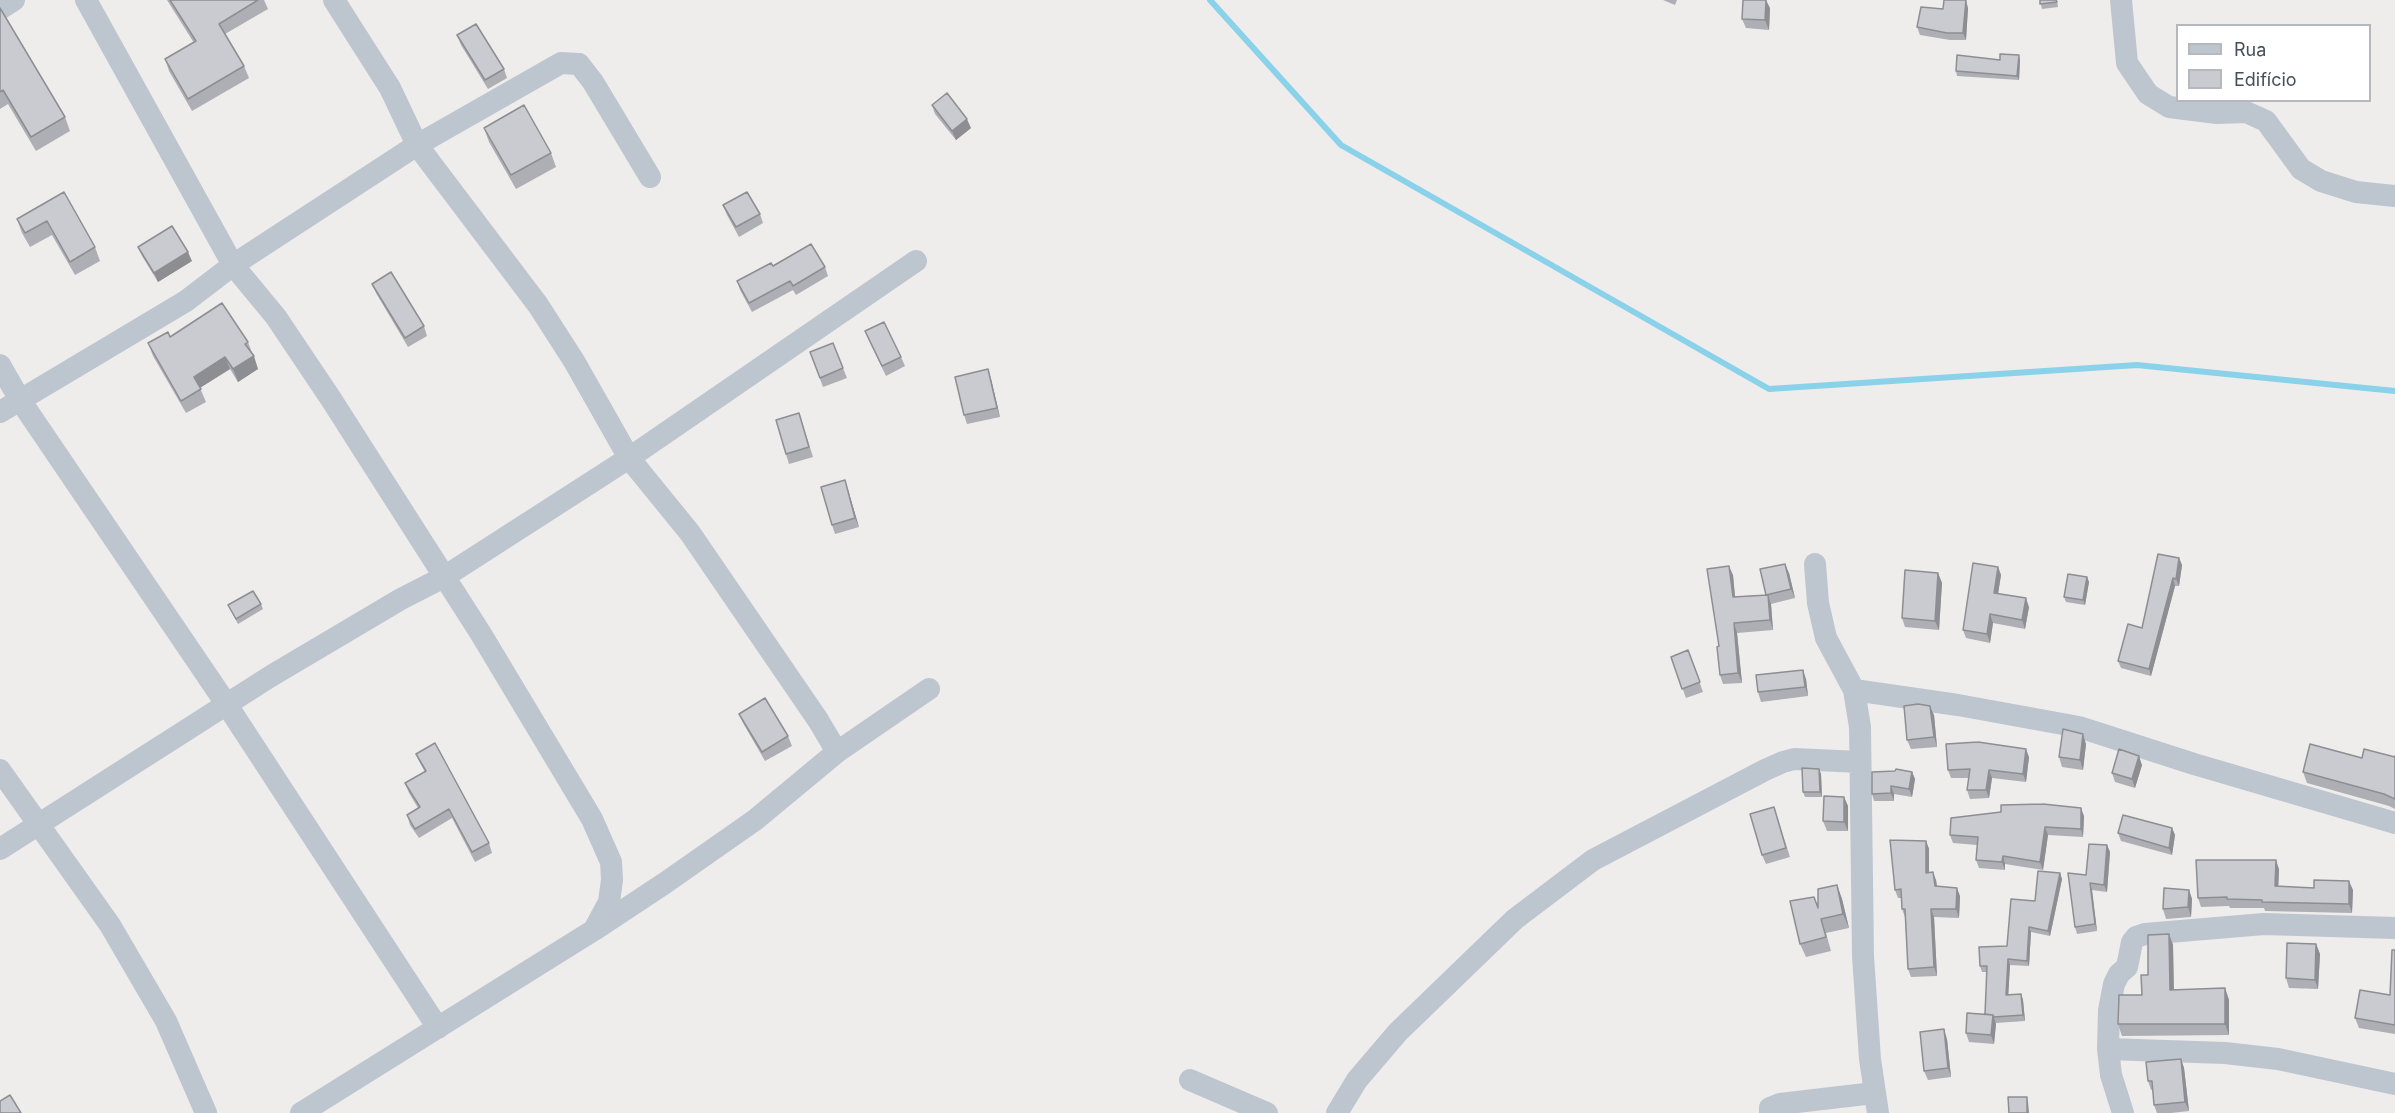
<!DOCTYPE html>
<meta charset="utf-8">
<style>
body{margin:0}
#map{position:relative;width:2395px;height:1113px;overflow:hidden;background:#efecec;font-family:Inter,sans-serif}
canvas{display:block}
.legend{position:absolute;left:2176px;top:24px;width:195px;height:78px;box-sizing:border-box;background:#fff;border:2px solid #b5b9bd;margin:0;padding:8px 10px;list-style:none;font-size:18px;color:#454f59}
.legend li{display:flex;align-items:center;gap:12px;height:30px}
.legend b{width:30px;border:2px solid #b5b9bd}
</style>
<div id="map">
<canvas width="2395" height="1113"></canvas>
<ul class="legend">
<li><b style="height:8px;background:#bdc6cf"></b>Rua</li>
<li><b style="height:16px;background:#c9cbd1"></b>Edifício</li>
</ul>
</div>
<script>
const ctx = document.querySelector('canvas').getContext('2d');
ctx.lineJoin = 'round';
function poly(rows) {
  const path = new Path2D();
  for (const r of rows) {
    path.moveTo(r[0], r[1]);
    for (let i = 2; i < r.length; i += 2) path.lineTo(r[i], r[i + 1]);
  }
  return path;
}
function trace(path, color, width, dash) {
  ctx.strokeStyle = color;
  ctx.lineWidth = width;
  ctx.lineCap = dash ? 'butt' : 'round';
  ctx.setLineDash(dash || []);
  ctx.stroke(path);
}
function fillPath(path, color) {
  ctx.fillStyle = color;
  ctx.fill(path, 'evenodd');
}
const stream = poly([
 [1210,0,1341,145,1769,389,2137,365,2395,391]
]);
const minor = poly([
 [86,0,233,265,276,317,331,399,481,634,592,819,611,862,612,880,609,902,594,930],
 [334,0,390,88,417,145,538,305,574,361,629,458,690,533,818,720,837,752],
 [2121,0,2127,63,2148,94,2169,107,2217,113,2246,112,2266,121,2301,169,2321,181,2356,192,2395,196],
 [0,9,14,0],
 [0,365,20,400,227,705,438,1028],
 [0,412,186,301,233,265,417,145,561,63,579,64,593,82,650,177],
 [1815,564,1818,603,1826,638,1854,690,1860,727,1863,956,1870,1059,1878,1113],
 [1854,690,1958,705,2079,727,2194,764,2395,823],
 [0,770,110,925,166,1021,206,1113],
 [0,849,271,676,401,599,444,577,629,458,916,261],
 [2108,1049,2225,1053,2278,1059,2395,1084],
 [1190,1080,1267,1113],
 [301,1113,594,930,665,883,755,820,837,752,929,689],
 [1337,1113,1357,1080,1398,1032,1515,919,1593,860,1765,770,1783,762,1794,759,1860,762],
 [1770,1113,1770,1108,1780,1104,1874,1093],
 [2123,1113,2111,1075,2108,1049,2109,1010,2114,984,2119,974,2127,967,2132,942,2136,937,2145,934,2264,924,2395,928]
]);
const wall = poly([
 [167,0,264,0,268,9,225,34,244,66,249,78,192,111,169,71,165,59,194,43],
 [1663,0,1677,0,1675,5],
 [2040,0,2057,0,2058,7,2042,9],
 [0,8,65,117,70,131,36,151,8,104,0,109],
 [1770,8,1769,30,1746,28,1742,19],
 [1968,8,1966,40,1950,40,1920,35,1917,27,1943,9],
 [457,35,504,69,507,78,488,89,461,45],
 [2000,60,2020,60,2019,80,1957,76,1956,71],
 [932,105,971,128,956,140,935,114],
 [484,128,551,153,556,167,516,189,489,142],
 [64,192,95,247,100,261,75,275,52,235,30,247,22,233,17,219],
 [723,205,760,214,763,223,739,237,727,215],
 [138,247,192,261,158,282,142,256],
 [773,266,825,267,828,276,796,295,793,290,752,312,740,290,737,281],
 [372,284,424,326,427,336,408,347,376,293],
 [865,331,901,357,905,366,886,376,869,341],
 [170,337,248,342,258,369,238,382,230,369,200,388,206,402,186,413,153,356,148,343],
 [833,343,847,378,823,387,810,352],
 [991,379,1000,417,967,424,964,415],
 [799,413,813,457,789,464,786,454],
 [848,490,859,527,835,534,832,525],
 [2179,558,2182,565,2179,586,2175,586,2151,676,2121,668,2118,661,2142,628],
 [1998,567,2001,575,1998,593,2029,607,2025,629,1993,623,1990,643,1966,638,1963,630],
 [1789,573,1795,598,1771,604,1773,630,1737,633,1742,683,1723,684,1720,675,1719,646,1733,575,1735,597,1766,595],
 [1938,573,1942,583,1939,630,1905,627,1902,618],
 [2087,577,2089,582,2085,605,2066,602,2064,597],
 [261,604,263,609,238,624,228,605],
 [1688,650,1703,692,1686,698,1671,657],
 [1806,679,1808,696,1761,702,1758,692],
 [739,714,788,736,792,746,765,761,743,723],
 [1934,715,1937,747,1911,749,1907,740],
 [2086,744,2083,770,2062,767,2059,757],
 [416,754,489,843,492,853,475,862,452,818,419,838,410,825,407,815,418,808,409,793,405,783,425,772,420,763],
 [2395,756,2395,809,2389,806,2307,783,2303,772,2362,758,2395,757],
 [2029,757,2026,782,1992,778,1989,798,1970,799,1967,790,1969,778,1951,778,1948,770],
 [2142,765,2135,788,2115,782,2112,773],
 [1819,769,1821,774,1822,797,1805,797,1803,792],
 [1912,772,1915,779,1912,797,1894,794,1894,801,1874,801,1872,794],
 [1844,797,1848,806,1848,831,1827,831,1823,821],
 [1777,816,1790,857,1766,864,1762,855],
 [2084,816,2083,837,2048,835,2043,870,2005,864,2005,870,1979,868,1976,860,1977,845,1953,843,1950,835],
 [2172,828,2175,835,2172,855,2121,841,2118,833],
 [1926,841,1929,849,1929,872,1936,880,1937,886,1960,896,1959,918,1934,917,1937,976,1911,977,1908,969,1905,917,1902,909,1901,898,1898,898,1895,890],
 [2107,845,2110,852,2107,892,2092,890,2097,931,2077,934,2075,927,2086,875],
 [2279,869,2278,886,2314,888,2353,890,2352,913,2265,911,2264,908,2230,908,2229,906,2201,907,2198,898],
 [2060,873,2062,879,2050,936,2031,932,2029,966,2010,965,2008,995,2021,994,2023,1000,2025,1021,1996,1023,1994,1044,1969,1042,1966,1033,1985,1014,1987,972,1982,972,1980,966,2007,946,2035,901],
 [1837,885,1842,899,1849,928,1826,933,1831,951,1806,957,1800,944,1814,897,1818,907],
 [2189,890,2192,899,2191,917,2166,919,2163,909],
 [2169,934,2173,945,2174,990,2225,988,2229,1000,2229,1035,2122,1036,2118,1024,2142,995,2148,975],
 [2316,944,2320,954,2318,989,2289,988,2286,978],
 [2395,950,2395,1034,2359,1028,2355,1018,2390,995],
 [1947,1039,1951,1077,1928,1080,1924,1071],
 [2181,1059,2184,1068,2189,1111,2171,1113,2157,1113,2154,1105,2153,1090,2151,1090,2148,1081]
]);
const shadedWall = poly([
 [1766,0,1770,8,1769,30,1765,20],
 [1966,0,1968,8,1966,40,1963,33],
 [2019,55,2020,60,2019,80,2017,76],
 [967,119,971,128,956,140,952,131],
 [188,252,192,261,158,282,154,273],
 [254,356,258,369,238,382,233,369],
 [225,357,230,369,198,389,194,377],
 [988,369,991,379,1000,417,997,408],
 [845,480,848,490,859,527,855,518],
 [2179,558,2182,565,2179,586,2176,579],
 [1785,564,1789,573,1795,598,1791,589],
 [1729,566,1733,575,1736,607,1733,597],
 [1998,567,2001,575,1997,601,1994,593],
 [1938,573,1942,583,1939,630,1935,621],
 [2087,577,2089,582,2085,605,2083,600],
 [2173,578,2175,586,2151,676,2149,669],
 [1768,595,1771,604,1773,630,1770,620],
 [2026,598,2029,607,2025,629,2022,620],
 [1990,614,1993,623,1990,643,1987,634],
 [1734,623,1737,633,1742,683,1738,673],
 [1803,670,1806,679,1808,696,1805,687],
 [1930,706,1934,715,1937,747,1934,737],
 [2083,734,2086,744,2083,770,2080,760],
 [2026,749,2029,757,2026,782,2023,774],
 [2139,756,2142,765,2135,788,2132,779],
 [1819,769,1821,774,1822,797,1820,792],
 [1989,770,1992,778,1989,798,1986,790],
 [1912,772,1915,779,1912,797,1909,789],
 [1891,786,1894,794,1894,801,1891,793],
 [1844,797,1848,806,1848,831,1844,822],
 [2081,808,2084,816,2083,837,2081,829],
 [2045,827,2048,835,2043,870,2040,862],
 [2172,828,2175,835,2172,855,2169,848],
 [1926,841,1929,849,1929,881,1926,873],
 [2107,845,2110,852,2107,892,2104,885],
 [2003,856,2005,864,2005,870,2002,862],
 [2276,860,2279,869,2278,895,2275,886],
 [1933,872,1936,880,1938,894,1935,886],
 [2060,873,2062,879,2050,936,2048,931],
 [2349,881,2353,890,2352,913,2349,904],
 [2090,883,2092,890,2097,931,2095,924],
 [1837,885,1842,899,1849,928,1843,914],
 [1957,888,1960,896,1959,918,1956,909],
 [2189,890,2192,899,2191,917,2188,907],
 [1931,909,1934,917,1937,976,1934,967],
 [2029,927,2031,932,2029,966,2027,961],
 [2169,934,2173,945,2174,1002,2170,990],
 [2316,944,2320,954,2318,989,2315,980],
 [2008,959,2010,965,2008,1001,2006,995],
 [2225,988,2229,1000,2229,1035,2225,1024],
 [2021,994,2023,1000,2025,1021,2023,1015],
 [1993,1015,1996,1024,1994,1044,1991,1035],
 [1944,1029,1947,1039,1951,1077,1948,1068],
 [2181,1059,2184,1068,2189,1111,2185,1102],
 [2027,1097,2028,1102,2029,1113,2027,1113]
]);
const building = poly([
 [170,0,258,0,219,24,244,66,188,99,165,59,196,41,170,0],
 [1743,0,1766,0,1765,20,1742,19,1743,0],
 [1944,0,1966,0,1963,33,1947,33,1917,27,1921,7,1943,9,1944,0],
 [2040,0,2056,0,2057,2,2040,4,2040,0],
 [0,8,65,117,31,137,3,90,0,92,0,8],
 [476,24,504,69,485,80,457,35,476,24],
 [2000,54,2019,55,2017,76,1956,71,1957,55,2000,60,2000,54],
 [947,93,967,119,952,131,932,105,947,93],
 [524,105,551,153,511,175,484,128,524,105],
 [64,192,95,247,70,262,47,221,25,233,17,219,64,192],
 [747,192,760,214,736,227,723,205,747,192],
 [172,226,188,252,154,273,138,247,172,226],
 [811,244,825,267,793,286,790,281,749,303,737,281,771,263,773,266,811,244],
 [391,272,424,326,405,338,372,284,391,272],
 [222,303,248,342,245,344,254,356,233,369,225,357,194,377,201,389,181,401,148,343,168,332,170,337,222,303],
 [884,322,901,357,882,366,865,331,884,322],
 [833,343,843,368,820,378,810,352,833,343],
 [988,369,997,408,964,415,955,377,988,369],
 [799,413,809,447,786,454,776,420,799,413],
 [845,480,855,518,832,525,821,487,845,480],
 [2158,554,2179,558,2176,579,2173,578,2149,669,2118,661,2128,624,2142,628,2158,554],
 [1973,563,1998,567,1994,593,2026,598,2022,620,1990,614,1987,634,1963,630,1973,563],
 [1785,564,1791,589,1766,595,1760,569,1785,564],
 [1729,566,1733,597,1768,595,1770,620,1734,623,1738,673,1720,675,1717,647,1719,646,1707,569,1729,566],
 [1905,570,1938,573,1935,621,1902,618,1905,570],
 [2068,574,2087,577,2083,600,2064,597,2068,574],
 [253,591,261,604,236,619,228,605,253,591],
 [1688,650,1700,682,1682,689,1671,657,1688,650],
 [1803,670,1805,687,1758,692,1756,675,1803,670],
 [765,698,788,736,762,752,739,714,765,698],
 [1918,704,1930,706,1934,737,1907,740,1904,706,1918,704],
 [2063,729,2083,734,2080,760,2059,757,2063,729],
 [1978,742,2026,749,2023,774,1989,770,1986,790,1967,790,1970,769,1948,770,1946,744,1978,742],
 [435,743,489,843,472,852,449,809,415,829,407,815,420,807,405,783,426,771,416,754,435,743],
 [2310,744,2362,758,2364,749,2395,757,2395,756,2395,799,2384,794,2303,772,2310,744],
 [2119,749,2139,756,2132,779,2112,773,2119,749],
 [1802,768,1819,769,1820,792,1803,792,1802,768],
 [1896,769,1912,772,1909,789,1891,786,1891,793,1872,794,1872,772,1895,771,1896,769],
 [1824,796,1844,797,1844,822,1823,821,1824,796],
 [2043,804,2081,808,2081,829,2045,827,2040,862,2003,856,2002,862,1976,860,1978,837,1950,835,1951,818,2001,812,2001,805,2043,804],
 [1774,807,1786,848,1762,855,1750,814,1774,807],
 [2123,815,2172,828,2169,848,2118,833,2123,815],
 [1890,840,1926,841,1926,873,1933,872,1935,886,1957,888,1956,909,1931,909,1934,967,1908,969,1905,909,1902,909,1901,889,1895,890,1890,840],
 [2089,844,2107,845,2104,885,2090,883,2095,924,2075,927,2068,873,2086,875,2089,844],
 [2196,860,2276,860,2275,886,2314,888,2314,880,2349,881,2349,904,2262,902,2262,900,2227,899,2227,897,2198,898,2196,860],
 [2038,871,2060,873,2048,931,2029,927,2027,961,2008,959,2006,995,2021,994,2023,1015,1994,1017,1993,1015,1985,1014,1987,966,1980,966,1979,947,2007,946,2011,899,2035,901,2038,871],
 [1837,885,1843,914,1821,919,1826,937,1800,944,1790,901,1814,897,1818,908,1818,889,1837,885],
 [2164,888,2189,890,2188,907,2163,909,2164,888],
 [2169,934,2170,990,2225,988,2225,1024,2118,1024,2119,995,2142,995,2141,975,2148,975,2148,935,2169,934],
 [2287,943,2316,944,2315,980,2286,978,2287,943],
 [2392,950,2395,950,2395,1025,2355,1018,2360,990,2390,995,2392,950],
 [1967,1013,1993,1015,1991,1035,1966,1033,1967,1013],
 [1944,1029,1948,1068,1924,1071,1920,1032,1944,1029],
 [2181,1059,2185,1102,2154,1105,2152,1081,2148,1081,2146,1062,2181,1059],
 [10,1095,21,1113,0,1113,0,1101,10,1095],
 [2008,1097,2027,1097,2027,1113,2009,1113,2008,1097]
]);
trace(stream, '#89d2e9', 6);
trace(minor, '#bdc6cf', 22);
fillPath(wall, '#adafb4');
fillPath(shadedWall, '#8d8e92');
fillPath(building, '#c9cbd1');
trace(building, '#8d8e92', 1.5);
</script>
